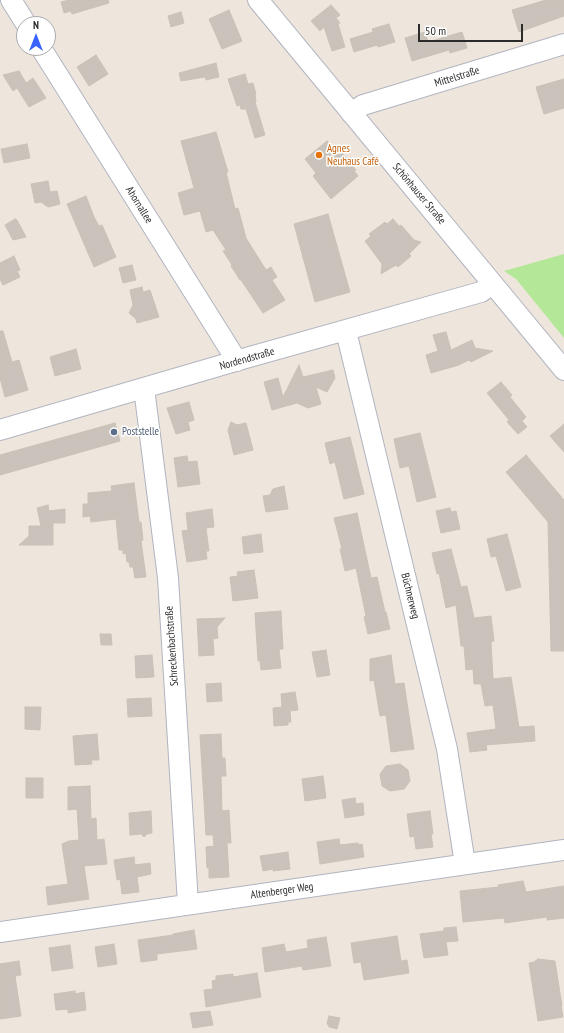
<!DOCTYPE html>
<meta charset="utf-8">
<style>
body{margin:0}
#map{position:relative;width:564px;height:1033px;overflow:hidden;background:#eee6dd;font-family:"PT Sans Narrow",sans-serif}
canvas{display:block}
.north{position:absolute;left:16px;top:16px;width:40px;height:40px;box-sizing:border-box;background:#fff;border:1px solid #aaa;border-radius:50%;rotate:0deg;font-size:11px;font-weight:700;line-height:16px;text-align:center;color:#2b2b2b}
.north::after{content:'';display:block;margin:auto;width:14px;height:18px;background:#3963ff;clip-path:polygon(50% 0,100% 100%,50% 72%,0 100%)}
.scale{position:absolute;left:418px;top:24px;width:105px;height:18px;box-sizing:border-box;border:2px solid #2b2b2b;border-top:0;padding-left:5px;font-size:12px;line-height:14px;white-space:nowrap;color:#2b2b2b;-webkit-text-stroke:3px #fff;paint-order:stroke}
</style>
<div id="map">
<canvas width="564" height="1033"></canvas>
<div class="north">N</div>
<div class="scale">50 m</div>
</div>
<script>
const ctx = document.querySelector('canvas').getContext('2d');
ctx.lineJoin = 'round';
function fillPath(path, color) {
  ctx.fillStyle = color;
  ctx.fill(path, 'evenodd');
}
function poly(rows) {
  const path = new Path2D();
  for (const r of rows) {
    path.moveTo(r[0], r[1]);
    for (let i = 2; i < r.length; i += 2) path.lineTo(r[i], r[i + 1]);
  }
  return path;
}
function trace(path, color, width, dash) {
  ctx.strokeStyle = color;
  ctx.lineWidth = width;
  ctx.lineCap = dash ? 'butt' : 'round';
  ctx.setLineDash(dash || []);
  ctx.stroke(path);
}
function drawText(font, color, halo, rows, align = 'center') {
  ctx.font = font + ' "PT Sans Narrow",sans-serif';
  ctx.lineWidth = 3;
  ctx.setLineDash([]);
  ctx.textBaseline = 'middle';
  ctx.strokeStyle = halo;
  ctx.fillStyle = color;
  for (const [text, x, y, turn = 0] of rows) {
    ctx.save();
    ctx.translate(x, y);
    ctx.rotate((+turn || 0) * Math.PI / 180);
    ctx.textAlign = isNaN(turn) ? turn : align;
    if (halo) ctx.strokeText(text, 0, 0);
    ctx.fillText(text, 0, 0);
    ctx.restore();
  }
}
const green = poly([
 [564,254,564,338,516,279,504,271]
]);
const building = poly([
 [69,0,108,0,109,3,72,14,71,11,64,13,61,2,69,0],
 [546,0,564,0,564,16,519,32,512,10,546,0],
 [331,5,340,15,336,18,340,23,338,24,345,47,332,51,324,27,320,31,311,21,331,5],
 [229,10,242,41,222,49,209,19,229,10],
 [181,12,184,23,171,27,168,16,181,12],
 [389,24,395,42,378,47,377,45,354,52,350,39,373,32,372,29,389,24],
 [425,32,428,42,462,32,467,48,450,53,449,50,412,61,405,38,425,32],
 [96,55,108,74,89,86,77,67,96,55],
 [216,63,219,77,206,80,205,77,181,81,179,73,216,63],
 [19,71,26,83,33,78,46,98,29,107,17,88,13,91,3,75,19,71],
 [245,74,248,84,253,83,256,94,255,95,256,102,255,102,265,135,255,138,246,109,241,109,240,105,237,106,228,79,245,74],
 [564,79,564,108,544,114,536,87,564,79],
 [216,132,228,172,226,172,235,209,238,208,246,238,266,270,271,267,277,277,272,280,285,300,263,313,241,280,240,280,231,266,232,265,223,251,226,250,213,230,206,232,200,211,184,215,178,193,194,188,181,141,216,132],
 [327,141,338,155,342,153,356,170,354,171,358,176,331,199,313,176,316,173,305,159,327,141],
 [27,144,30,158,4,163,1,149,27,144],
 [48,181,50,192,57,191,60,204,48,207,41,202,35,203,31,184,48,181],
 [86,196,94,217,99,226,102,225,116,257,94,267,67,204,86,196],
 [328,214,350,292,315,302,294,224,328,214],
 [15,219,17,220,26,237,13,240,5,225,15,219],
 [393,219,399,226,401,225,414,240,421,242,409,254,411,256,398,267,396,265,381,274,382,264,365,241,371,236,369,234,385,222,387,224,393,219],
 [14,256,20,270,17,271,20,277,3,285,0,279,0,263,14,256],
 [132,265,136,280,123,283,119,268,132,265],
 [142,287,143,292,150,290,159,317,137,323,136,319,129,313,133,305,130,290,142,287],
 [0,331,3,331,12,362,19,360,28,390,5,397,0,378,0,331],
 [446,332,451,350,472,340,475,348,493,351,471,362,469,360,459,365,431,373,426,355,438,351,433,335,446,332],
 [76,349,81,369,55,376,50,357,76,349],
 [299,365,303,377,333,370,335,378,327,392,316,387,321,404,308,408,297,403,272,410,264,382,278,378,283,397,299,365],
 [501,382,512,395,510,397,526,417,522,421,527,427,518,434,507,422,509,420,487,393,501,382],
 [189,402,194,420,188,422,190,430,176,434,167,408,189,402],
 [231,422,237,425,246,423,253,450,234,455,228,430,231,422],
 [115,423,120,441,0,475,0,455,115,423],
 [564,424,564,452,550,436,564,424],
 [420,433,436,497,417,502,409,466,400,468,394,439,420,433],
 [350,437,364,494,344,499,335,462,330,464,325,443,350,437],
 [526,455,564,500,564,651,551,651,548,522,506,472,526,455],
 [187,456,188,462,197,461,200,484,178,487,174,458,187,456],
 [134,483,139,522,141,522,143,540,141,541,146,577,135,578,133,567,130,567,129,562,127,562,126,553,123,554,123,550,119,550,116,519,91,522,90,516,83,517,83,504,88,504,88,493,112,491,111,486,134,483],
 [284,486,288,509,266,512,263,496,270,495,273,489,284,486],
 [48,505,49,511,65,509,65,523,53,523,53,545,19,545,29,536,29,526,41,526,37,508,48,505],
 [450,508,451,512,456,511,460,529,441,533,436,511,450,508],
 [212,509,214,527,206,528,209,551,206,551,207,559,187,562,182,531,188,530,186,513,212,509],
 [357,513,371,578,377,577,385,612,386,612,390,629,368,634,364,617,366,616,356,568,345,571,340,549,342,549,334,518,357,513],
 [261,534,263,552,244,554,242,537,261,534],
 [507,534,521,587,506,591,496,556,491,557,487,539,507,534],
 [451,549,461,587,467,586,474,618,491,616,494,641,491,642,493,679,511,677,519,727,534,726,535,741,486,745,487,750,470,752,467,733,496,729,493,705,485,706,481,684,474,684,473,669,466,670,464,646,461,646,456,605,446,608,439,573,437,574,432,553,451,549],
 [254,570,258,598,233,601,230,577,238,576,237,572,254,570],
 [281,611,283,649,279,649,281,668,261,670,260,661,258,661,255,613,281,611],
 [225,618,217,627,218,638,213,639,214,655,199,656,197,619,225,618],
 [100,634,111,634,112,645,101,645,100,634],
 [326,650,330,675,317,677,312,652,326,650],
 [152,655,154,677,136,678,135,656,152,655],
 [391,655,395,684,404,683,414,749,391,752,386,715,380,716,374,680,370,681,370,659,391,655],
 [221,683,222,701,207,702,206,684,221,683],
 [295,692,298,710,290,711,291,722,288,722,288,725,274,726,273,708,282,707,281,694,295,692],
 [151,698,152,716,128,717,127,699,151,698],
 [25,707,41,707,40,730,25,729,25,707],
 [97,734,99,760,91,760,92,764,75,765,73,736,97,734],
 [221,734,222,758,225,758,226,776,221,776,222,811,229,810,231,843,227,843,229,877,209,878,209,868,207,868,206,847,214,846,213,835,206,835,200,735,221,734],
 [400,764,408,770,410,781,404,789,390,791,382,786,380,774,386,766,400,764],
 [323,776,326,798,305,801,302,779,323,776],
 [26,778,43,778,43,798,26,798,26,778],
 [90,786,91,819,96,818,97,840,104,839,107,864,84,866,89,899,48,905,46,887,68,884,62,844,69,841,79,840,77,809,68,810,68,787,90,786],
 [355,798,356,804,363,803,364,815,345,818,342,800,355,798],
 [151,811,152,833,147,834,144,837,141,834,130,835,129,813,151,811],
 [430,811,433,834,431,834,433,847,416,849,414,836,410,837,407,814,430,811],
 [339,839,340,845,358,843,358,845,362,844,364,857,320,864,317,842,339,839],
 [288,852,290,869,273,871,273,869,263,871,260,856,288,852],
 [134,857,135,865,150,863,151,874,137,877,139,892,122,894,120,879,117,880,114,860,134,857],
 [523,881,526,892,564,886,564,918,547,920,547,917,505,923,504,918,463,922,460,891,499,887,498,885,523,881],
 [456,927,458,941,446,942,448,955,424,958,420,934,444,931,444,928,456,927],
 [194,930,197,949,157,954,157,960,141,962,138,940,173,935,173,934,194,930],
 [397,936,401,961,407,960,409,973,364,980,361,962,354,963,351,943,397,936],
 [326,937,331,966,303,970,302,966,265,972,262,948,284,944,286,952,308,948,307,940,326,937],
 [114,944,117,964,98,967,95,947,114,944],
 [70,945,73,968,52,971,49,948,70,945],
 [538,959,555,961,562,1006,561,1006,563,1017,538,1021,529,963,534,962,538,959],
 [19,961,21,975,15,976,21,1016,0,1019,0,964,19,961],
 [257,973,261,997,206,1007,204,990,213,989,212,981,216,980,216,976,233,974,233,977,257,973],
 [75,991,75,994,84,992,86,1010,68,1013,68,1009,56,1010,54,994,75,991],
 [210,1011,213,1025,193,1028,190,1013,210,1011],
 [329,1016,340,1018,337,1029,329,1027,327,1023,329,1016]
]);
const minor = poly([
 [11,0,26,24],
 [258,0,564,370],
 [41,48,237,361],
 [351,113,363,105,564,44],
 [346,331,447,749,465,864],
 [144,388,168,578,188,904],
 [0,430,246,358,481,292,492,284],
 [0,932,564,850]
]);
const markers = [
 [319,155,4,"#e8710a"],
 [114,432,4,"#5c6f8a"]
];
const streetNames = [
 ["Mittelstraße",457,77,-17],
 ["Schönhauser Straße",419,194,50],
 ["Ahornallee",139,205,58],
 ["Nordendstraße",247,359,-16],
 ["Büchnerweg",410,596,76],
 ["Schreckenbachstraße",172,646,-94],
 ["Altenberger Weg",282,891,-8]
];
const foodNames = [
 ["Agnes",327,149],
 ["Neuhaus Café",327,162]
];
const serviceNames = [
 ["Poststelle",122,432]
];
fillPath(green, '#b4e797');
fillPath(building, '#c9c3bc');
trace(building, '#c9c2b6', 1);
trace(minor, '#b1b4c0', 22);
trace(minor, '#fff', 20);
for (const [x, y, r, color] of markers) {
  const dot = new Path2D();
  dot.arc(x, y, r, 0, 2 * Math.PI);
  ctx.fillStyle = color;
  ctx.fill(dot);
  trace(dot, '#fff', 1.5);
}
drawText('11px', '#2b2b2b', '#fff', streetNames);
drawText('11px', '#c56008', '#fff', foodNames, 'left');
drawText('11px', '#4e5e75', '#fff', serviceNames, 'left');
</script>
